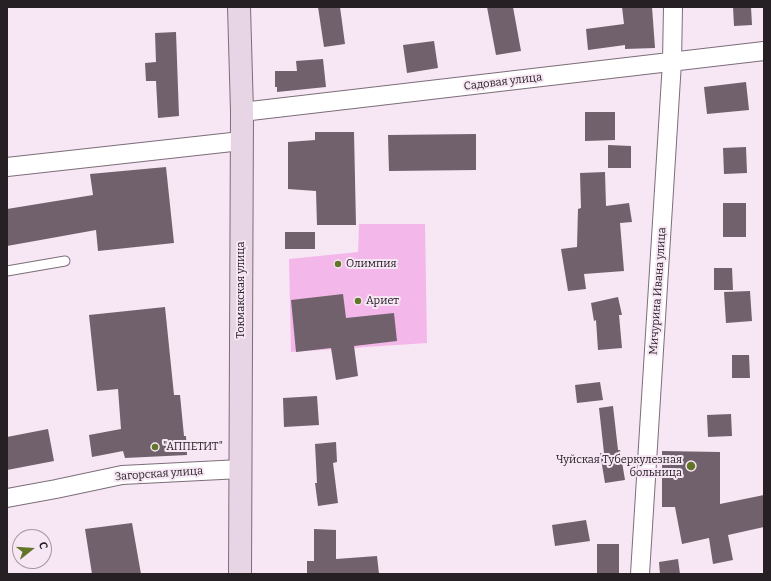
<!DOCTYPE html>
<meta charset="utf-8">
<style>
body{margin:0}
#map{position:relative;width:771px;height:581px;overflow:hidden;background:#f7e6f4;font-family:Bitter,serif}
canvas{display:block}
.frame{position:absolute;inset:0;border:8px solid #262025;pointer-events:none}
.north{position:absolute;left:12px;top:529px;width:40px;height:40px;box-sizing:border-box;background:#f7e6f4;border:1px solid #a397a1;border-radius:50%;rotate:73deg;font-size:11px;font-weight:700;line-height:16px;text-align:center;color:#262025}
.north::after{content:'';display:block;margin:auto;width:14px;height:18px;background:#627627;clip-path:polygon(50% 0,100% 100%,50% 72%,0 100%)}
</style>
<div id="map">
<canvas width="771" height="581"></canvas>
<div class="frame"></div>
<div class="north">С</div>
</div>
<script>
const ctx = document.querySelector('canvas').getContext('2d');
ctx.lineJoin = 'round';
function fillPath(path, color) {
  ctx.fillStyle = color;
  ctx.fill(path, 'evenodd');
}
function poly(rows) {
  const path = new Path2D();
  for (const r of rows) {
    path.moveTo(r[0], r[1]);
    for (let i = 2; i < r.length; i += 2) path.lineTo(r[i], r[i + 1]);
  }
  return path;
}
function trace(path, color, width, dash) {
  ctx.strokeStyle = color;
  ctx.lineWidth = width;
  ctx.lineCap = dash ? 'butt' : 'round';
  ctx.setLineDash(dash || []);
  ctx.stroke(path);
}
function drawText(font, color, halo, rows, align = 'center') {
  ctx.font = font + ' Bitter,serif';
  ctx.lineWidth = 4;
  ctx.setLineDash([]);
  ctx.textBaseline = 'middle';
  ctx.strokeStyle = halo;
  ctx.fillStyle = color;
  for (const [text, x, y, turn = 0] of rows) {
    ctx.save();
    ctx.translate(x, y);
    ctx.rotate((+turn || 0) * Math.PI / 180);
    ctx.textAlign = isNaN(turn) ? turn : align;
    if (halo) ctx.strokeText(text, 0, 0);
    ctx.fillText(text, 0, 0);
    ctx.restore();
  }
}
const green = poly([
 [359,224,425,224,427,343,291,352,289,259,358,252]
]);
const building = poly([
 [318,7,340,7,345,44,324,47],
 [487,7,513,7,521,51,496,55],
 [622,7,652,7,655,48,625,49,625,45,588,50,586,29,624,24],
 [733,7,751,7,752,25,734,26],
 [176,32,179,116,158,118,156,81,146,81,145,63,156,62,155,33],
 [434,41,438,68,407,73,403,45],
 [323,59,326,87,277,92,277,87,275,87,275,71,297,71,296,61],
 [746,82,749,110,707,114,704,87],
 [585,112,615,112,615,140,585,141],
 [315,132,354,132,356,225,317,225,316,191,288,189,288,142,315,140],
 [476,134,476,170,389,171,388,135],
 [608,145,631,146,631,168,608,168],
 [746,147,747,173,724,174,723,148],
 [166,167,174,243,98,251,96,230,7,246,7,209,93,195,90,174],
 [605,172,606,206,629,203,632,222,620,223,624,271,584,274,586,289,568,291,561,249,577,247,578,209,581,208,580,173],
 [723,203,746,203,746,237,723,237],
 [285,232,315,232,315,249,285,249],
 [714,268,732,268,733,290,714,290],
 [750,291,752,321,726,323,724,292],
 [343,294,346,318,394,313,397,341,354,346,358,376,336,380,331,348,296,352,291,300],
 [618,297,622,315,619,315,622,348,598,350,596,320,594,321,591,303],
 [165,307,174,395,180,395,184,436,186,436,187,455,125,458,123,451,92,457,89,435,121,429,118,389,97,391,89,315],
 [732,355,749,355,750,378,732,378],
 [600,382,603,400,577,403,575,385],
 [317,396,319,425,284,427,283,398],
 [613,406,618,450,620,450,625,480,605,483,600,453,604,453,599,408],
 [731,414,732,436,708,437,707,415],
 [48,429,54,461,7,470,7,437],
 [336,442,337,462,333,463,338,503,318,506,315,483,317,483,315,444],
 [662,451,720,452,720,504,764,495,764,527,728,535,733,560,713,564,709,538,682,544,675,507,662,507],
 [586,520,590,541,555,546,552,525],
 [132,523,141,574,92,574,85,529],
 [314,529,336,530,336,559,377,556,379,574,307,574,307,561,314,561],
 [597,544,619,544,619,573,597,573],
 [678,559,680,574,660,574,659,562]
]);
const service = poly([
 [7,271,65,261]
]);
const minor = poly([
 [242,112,764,51],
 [7,167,241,141],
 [7,498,56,489,122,475,241,469],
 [640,574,672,62,673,7]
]);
const secondary = poly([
 [239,7,242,112,240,574]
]);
const markers = [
 [338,264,4,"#627627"],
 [358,301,4,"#627627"],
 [155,447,4,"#627627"],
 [691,466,5,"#627627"]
];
const streetNames = [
 ["Садовая улица",503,82,-7],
 ["Токмакская улица",241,290,-90],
 ["Мичурина Ивана улица",658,291,-86],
 ["Загорская улица",159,474,-4]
];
const poiNames = [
 ["Олимпия",346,264],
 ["Ариет",366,301],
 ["\"АППЕТИТ\"",163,447],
 ["Чуйская Туберкулезная",682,460,"right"],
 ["больница",682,473,"right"]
];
fillPath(green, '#f4b7ea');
fillPath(building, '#70616d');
trace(service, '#7c6e79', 11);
trace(minor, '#7c6e79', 20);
trace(secondary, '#7c6e79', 24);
trace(service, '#fff', 9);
trace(minor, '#fff', 18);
trace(secondary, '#e7d4e4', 22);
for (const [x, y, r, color] of markers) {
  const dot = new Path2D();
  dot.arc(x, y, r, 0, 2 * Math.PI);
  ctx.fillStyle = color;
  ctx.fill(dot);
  trace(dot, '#f7e6f4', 1.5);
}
drawText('11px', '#262025', '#f7e6f4', streetNames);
drawText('11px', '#262025', '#f7e6f4', poiNames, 'left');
</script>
